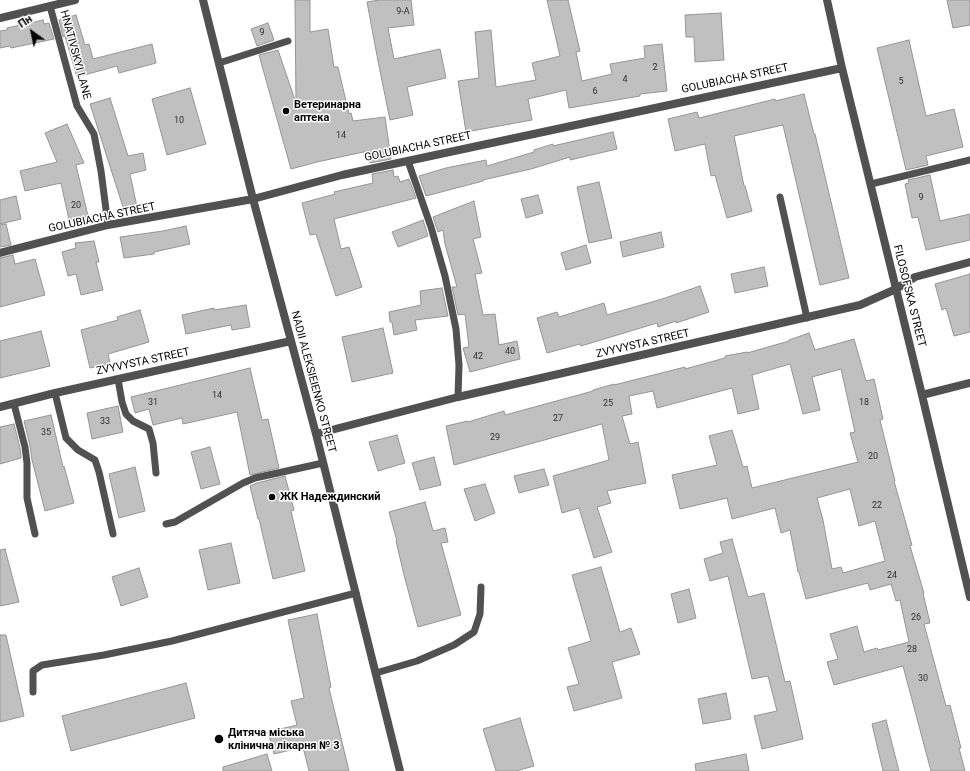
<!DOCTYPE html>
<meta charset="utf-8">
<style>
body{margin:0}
#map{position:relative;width:970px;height:771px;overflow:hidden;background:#fff;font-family:Roboto,sans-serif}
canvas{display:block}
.north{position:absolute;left:12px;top:12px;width:40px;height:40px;-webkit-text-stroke:3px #fff;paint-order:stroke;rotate:327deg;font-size:11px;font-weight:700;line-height:16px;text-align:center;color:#000}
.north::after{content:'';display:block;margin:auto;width:14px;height:18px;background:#000;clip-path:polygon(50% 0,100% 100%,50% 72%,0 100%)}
</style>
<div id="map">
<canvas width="970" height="771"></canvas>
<div class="north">Пн</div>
</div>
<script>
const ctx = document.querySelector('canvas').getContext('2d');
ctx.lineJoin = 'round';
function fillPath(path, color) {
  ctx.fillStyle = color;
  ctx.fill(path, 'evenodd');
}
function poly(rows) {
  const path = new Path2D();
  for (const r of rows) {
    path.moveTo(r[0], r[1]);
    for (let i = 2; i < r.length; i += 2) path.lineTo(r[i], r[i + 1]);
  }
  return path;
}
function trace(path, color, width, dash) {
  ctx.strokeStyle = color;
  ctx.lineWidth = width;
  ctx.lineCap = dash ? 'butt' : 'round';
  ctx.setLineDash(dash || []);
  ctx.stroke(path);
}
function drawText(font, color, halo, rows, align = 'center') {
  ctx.font = font + ' Roboto,sans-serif';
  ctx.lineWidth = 3;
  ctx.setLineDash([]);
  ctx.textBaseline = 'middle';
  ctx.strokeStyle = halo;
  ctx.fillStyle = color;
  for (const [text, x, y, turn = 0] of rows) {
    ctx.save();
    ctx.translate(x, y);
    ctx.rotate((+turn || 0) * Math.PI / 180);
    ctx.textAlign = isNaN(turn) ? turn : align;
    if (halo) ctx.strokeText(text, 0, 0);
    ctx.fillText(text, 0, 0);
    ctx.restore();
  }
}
const building = poly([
 [295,0,310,0,310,32,328,29,334,67,338,67,349,114,351,113,353,121,385,117,391,159,370,163,368,151,317,162,291,169,259,55,278,50,296,103,295,0],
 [379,0,411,0,414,25,388,28,394,59,440,49,446,78,407,87,413,115,390,120,378,61,367,2,379,0],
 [547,0,568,0,580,51,576,52,582,81,612,74,610,64,645,58,644,46,662,44,667,91,640,94,640,96,569,108,566,90,528,99,532,120,466,132,458,81,479,78,475,32,491,30,496,87,536,80,532,63,560,56,547,0],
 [947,0,970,0,970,25,953,28,947,0],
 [721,13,724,60,695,62,694,37,686,37,685,15,721,13],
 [76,15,85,45,89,44,93,59,152,44,156,63,119,73,117,66,77,77,65,36,63,37,59,20,76,15],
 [43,20,44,24,49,23,54,39,11,48,10,46,0,48,0,31,7,30,7,28,43,20],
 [268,23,274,40,257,46,251,29,268,23],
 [909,40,926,116,954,109,963,147,926,156,928,165,906,170,877,48,909,40],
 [190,88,206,144,167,155,152,99,190,88],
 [804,94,814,134,815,134,849,278,820,285,783,125,734,136,744,186,745,186,752,211,727,218,715,175,711,176,705,144,675,151,668,119,697,112,699,118,775,99,775,101,804,94],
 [110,98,128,156,143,153,146,170,130,174,137,207,124,210,90,104,110,98],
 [67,124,84,163,76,165,88,216,69,220,61,183,25,191,20,171,57,162,45,133,67,124],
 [613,132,617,149,570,160,570,157,531,169,483,180,483,181,426,196,419,176,446,168,486,160,487,166,534,152,534,150,553,144,553,146,613,132],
 [393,170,394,177,398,176,400,182,409,179,416,198,334,219,341,249,349,247,362,287,336,296,316,234,310,235,302,203,335,194,334,192,373,183,372,174,393,170],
 [930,175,940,221,970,214,970,240,926,250,918,217,912,218,905,184,909,183,908,180,930,175],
 [599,182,612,238,589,243,577,187,599,182],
 [538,195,543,213,526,218,521,199,538,195],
 [16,196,21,219,0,224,0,200,16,196],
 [474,201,481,237,473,239,482,273,475,274,483,315,495,314,499,345,517,341,520,359,504,363,470,372,463,348,469,347,465,314,458,315,452,287,457,287,445,244,443,230,438,232,433,217,474,201],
 [423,220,428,236,398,247,392,232,423,220],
 [6,224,11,245,0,247,0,225,6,224],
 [186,226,190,244,154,252,154,254,124,258,120,237,163,231,186,226],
 [661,232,664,247,623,257,620,242,661,232],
 [94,241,99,262,96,262,103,290,81,295,76,274,68,276,62,252,76,248,75,243,94,241],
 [586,245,591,263,566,270,561,253,586,245],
 [13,255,15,264,35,259,45,295,0,307,0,258,13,255],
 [764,267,768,286,735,293,731,274,764,267],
 [970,274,970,332,954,336,946,308,942,310,935,284,970,274],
 [700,286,709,312,676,323,676,321,658,327,657,323,581,346,580,344,547,353,537,318,557,312,559,317,604,303,607,315,662,299,700,286],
 [442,288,448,316,415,320,417,330,394,335,392,322,390,322,389,312,421,305,420,291,442,288],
 [246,305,250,327,232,330,231,325,186,334,182,315,214,308,214,310,246,305],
 [140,310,149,342,108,354,110,363,90,368,81,330,118,320,117,317,140,310],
 [383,328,393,373,352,382,342,337,383,328],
 [41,331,50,366,0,378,0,341,41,331],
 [809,333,815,350,854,339,866,381,874,379,883,419,880,420,895,481,894,481,912,545,910,546,924,593,923,593,930,623,924,624,946,706,950,705,961,748,959,748,965,771,931,771,903,666,834,685,827,662,838,659,830,634,857,626,864,652,877,648,878,650,909,642,900,600,896,601,891,584,870,590,868,583,806,599,799,572,798,572,790,530,781,533,775,508,732,519,727,498,680,509,672,475,717,465,709,436,732,430,743,467,747,466,752,488,858,462,850,433,855,432,841,369,812,377,820,410,803,414,790,364,752,375,759,409,738,414,732,388,657,408,653,391,629,396,632,414,622,416,630,444,638,442,646,483,607,491,611,503,597,507,612,552,594,558,579,508,562,513,553,476,609,460,602,424,454,465,446,426,468,421,468,422,504,411,505,415,593,391,593,390,614,384,614,385,685,367,685,369,725,358,725,356,747,352,747,353,789,341,789,340,809,333],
 [850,489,859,526,875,521,885,561,843,573,841,567,832,569,823,520,817,498,850,489],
 [250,368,262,420,268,419,279,468,250,475,237,412,183,424,182,418,153,425,149,409,135,413,131,397,250,368],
 [118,406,123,432,92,439,87,413,118,406],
 [51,415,63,467,64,466,74,503,45,511,32,460,30,446,24,421,51,415],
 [14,424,20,448,21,458,0,464,0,427,14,424],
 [397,435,405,463,378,471,369,442,397,435],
 [210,447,220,484,201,489,191,452,210,447],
 [434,457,441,485,420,490,412,463,434,457],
 [135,467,145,511,119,518,109,474,135,467],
 [544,469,549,485,519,493,514,476,544,469],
 [285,476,294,510,291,511,305,571,273,579,259,519,258,519,250,486,257,483,285,476],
 [485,484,495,513,475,521,464,489,485,484],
 [425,502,433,531,445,528,448,542,441,543,461,615,418,627,404,575,396,541,397,541,389,512,425,502],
 [732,539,748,597,764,593,785,682,790,681,803,739,762,749,754,716,777,711,768,676,752,679,728,576,710,581,704,559,723,553,720,542,732,539],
 [231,543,240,583,208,590,199,550,231,543],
 [5,549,19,602,0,606,0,550,5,549],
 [601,567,620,632,631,628,640,654,612,662,622,698,574,711,567,687,579,684,568,648,591,641,572,575,601,567],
 [139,568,148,597,121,606,112,577,139,568],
 [689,589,696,618,678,623,671,594,689,589],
 [317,614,331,687,329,688,349,771,309,771,303,747,274,754,268,732,297,725,291,701,304,698,288,620,317,614],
 [0,635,6,635,24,716,0,722,0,635],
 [186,683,195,718,71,751,62,716,186,683],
 [726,693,731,719,703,724,698,699,726,693],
 [520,718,534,766,516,771,496,771,483,729,520,718],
 [886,720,899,771,883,771,872,724,886,720],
 [267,754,272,771,223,771,223,767,267,754],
 [746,754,749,771,696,771,695,764,746,754]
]);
const lane = poly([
 [50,6,77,106,94,134,101,171,108,225],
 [219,63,288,41],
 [408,161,431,227,445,276,456,329,459,365,458,397],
 [871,184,970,160],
 [780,197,807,318],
 [118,379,122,402,126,414,133,421,149,429,153,443,156,473],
 [55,393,66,438,78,450,95,460,99,472,113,534],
 [14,404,25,447,27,463,27,498,35,534],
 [166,524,175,522,243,483,255,478,323,463],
 [376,673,417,661,454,645,474,632,480,614,481,587],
 [33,692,33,671,42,665,104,655,172,641,356,593]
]);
const street = poly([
 [203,0,253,199,316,434,400,771],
 [827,0,842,68,922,395,970,597],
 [0,18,75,0],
 [0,253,108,225,253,199,342,175,842,68],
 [922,395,970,383],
 [0,407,55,393,291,341],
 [316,434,458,397,860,305,896,289,915,277,970,262]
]);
const markers = [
 [286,111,4,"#000"],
 [272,497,4,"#000"],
 [219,739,5,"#000"]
];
const numberNames = [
 ["9-А",403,12],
 ["9",262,33],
 ["2",655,68],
 ["4",625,80],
 ["5",901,82],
 ["6",595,92],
 ["10",179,121],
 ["14",341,136],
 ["9",921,198],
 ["20",76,206],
 ["40",510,352],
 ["42",478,357],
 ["14",217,396],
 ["31",153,403],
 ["18",864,403],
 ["25",608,404],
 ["27",558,419],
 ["33",105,422],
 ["35",46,433],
 ["29",495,438],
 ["20",873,457],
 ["22",877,506],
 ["24",892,576],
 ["26",916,618],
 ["28",912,650],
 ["30",923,679]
];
const streetNames = [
 ["HNATIVSKYI LANE",75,55,75],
 ["GOLUBIACHA STREET",735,79,-12],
 ["GOLUBIACHA STREET",418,147,-12],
 ["GOLUBIACHA STREET",102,218,-12],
 ["FILOSOFSKA STREET",909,296,76],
 ["ZVYVYSTA STREET",643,344,-13],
 ["ZVYVYSTA STREET",143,362,-12],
 ["NADII ALEKSIEIENKO STREET",313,382,75]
];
const poiNames = [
 ["Ветеринарна",294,105],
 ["аптека",294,118],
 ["ЖК Надеждинский",280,497],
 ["Дитяча міська",228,733],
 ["клінична лікарня № 3",228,746]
];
fillPath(building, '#c0c0c0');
trace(building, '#959595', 1);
trace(lane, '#515151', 7);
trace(street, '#515151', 8);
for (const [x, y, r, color] of markers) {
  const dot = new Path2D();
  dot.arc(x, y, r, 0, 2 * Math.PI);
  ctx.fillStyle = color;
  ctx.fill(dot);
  trace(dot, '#fff', 1.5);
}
drawText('9px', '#303030', null, numberNames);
drawText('11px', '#000', '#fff', streetNames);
drawText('bold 11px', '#000', '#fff', poiNames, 'left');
</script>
